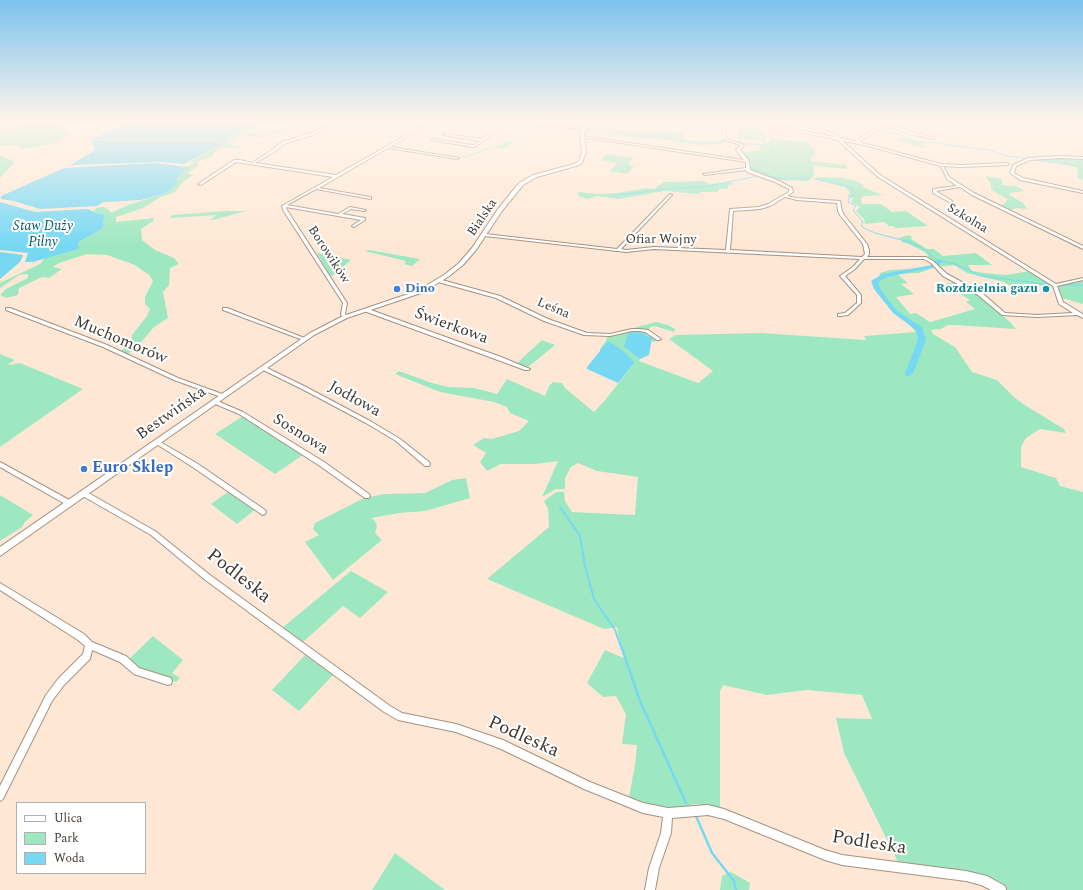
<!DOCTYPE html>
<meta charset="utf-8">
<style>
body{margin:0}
#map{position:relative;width:1083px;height:890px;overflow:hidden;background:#fee8d5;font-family:Spectral,serif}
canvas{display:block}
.legend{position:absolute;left:16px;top:802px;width:130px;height:72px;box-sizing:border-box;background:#fff;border:1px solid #b3afac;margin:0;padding:5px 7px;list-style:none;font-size:12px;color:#403830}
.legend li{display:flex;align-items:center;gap:8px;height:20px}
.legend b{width:20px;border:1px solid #b3afac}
</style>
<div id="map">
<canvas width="1083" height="890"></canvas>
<ul class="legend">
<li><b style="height:5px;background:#fff"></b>Ulica</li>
<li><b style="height:11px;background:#9ee8c1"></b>Park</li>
<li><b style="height:11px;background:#77d8f4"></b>Woda</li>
</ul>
</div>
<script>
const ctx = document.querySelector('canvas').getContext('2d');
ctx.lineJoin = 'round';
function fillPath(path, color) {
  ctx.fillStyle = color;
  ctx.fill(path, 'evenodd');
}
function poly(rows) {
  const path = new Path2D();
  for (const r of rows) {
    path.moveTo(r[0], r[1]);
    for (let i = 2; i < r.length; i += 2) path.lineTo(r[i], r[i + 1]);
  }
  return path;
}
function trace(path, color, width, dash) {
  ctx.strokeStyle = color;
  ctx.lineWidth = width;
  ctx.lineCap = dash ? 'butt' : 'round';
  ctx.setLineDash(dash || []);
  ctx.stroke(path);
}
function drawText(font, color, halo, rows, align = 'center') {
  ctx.font = font + ' Spectral,serif';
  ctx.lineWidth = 4;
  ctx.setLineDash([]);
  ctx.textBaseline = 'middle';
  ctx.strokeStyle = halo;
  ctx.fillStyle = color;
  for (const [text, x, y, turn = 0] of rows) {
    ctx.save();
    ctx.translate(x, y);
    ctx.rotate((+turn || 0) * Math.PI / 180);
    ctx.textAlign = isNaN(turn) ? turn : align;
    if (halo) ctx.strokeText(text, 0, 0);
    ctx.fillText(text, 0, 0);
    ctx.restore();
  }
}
const green = poly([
 [24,121,89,121,87,122,91,123,118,121,116,123,78,124,62,127,67,134,65,139,52,144,23,149,18,145,0,146,0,133],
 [261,121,284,124,283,126,263,124,249,133,268,134,276,132,281,128,288,127,283,132,272,135,262,137,239,136,237,137,238,140,229,144,243,147,238,148,224,147,217,150,212,157,187,164,227,142,91,142,92,139,230,140,229,137,231,134,251,128],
 [739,127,765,129,766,141,738,139],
 [882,127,891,132,925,143,922,144,925,146,924,148,896,140,903,138,902,136,890,133,882,128],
 [586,129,684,132,683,138,690,142,711,143,725,139,727,141,721,144,701,145,648,138,630,138,631,136,617,135,611,137,607,136,606,131,590,130,591,133,585,133],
 [775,139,808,142,816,154,811,158,811,161,846,165,848,169,814,166,813,173,815,175,808,181,774,180,754,174,748,169,748,161,742,153,759,150,760,145],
 [511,141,513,143,504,149,494,147,477,154,438,164,478,152,485,148,489,148],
 [607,154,634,158,627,164,634,166,627,174,609,171,618,163,600,160],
 [0,155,15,162,0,178],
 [1055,158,1083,159,1083,180,1077,178,1078,177,1077,167,1034,160],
 [198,161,198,166,187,173,193,175,182,183,175,192,159,198,143,208,116,217,116,222,154,218,153,221,141,229,142,240,155,250,174,258,179,264,170,268,169,285,163,292,168,318,154,327,137,347,127,355,120,352,131,341,132,335,147,316,150,309,145,304,145,297,153,281,149,275,135,265,107,255,87,254,59,263,53,267,62,269,49,278,42,277,19,288,18,295,6,298,0,295,6,289,28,278,28,274,19,275,0,288,0,283,40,264,45,258,75,250,80,241,99,231,104,226,101,214,94,211,96,208,103,207,108,209,111,213,128,205,163,194,178,180,178,177,186,167],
 [985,176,1002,179,1002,185,1016,186,1025,191,1009,193,1010,195,1023,203,1027,209,1016,208,1007,211,998,206,1004,204,1008,199,991,190,991,184],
 [818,177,844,178,858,182,864,186,862,187,883,195,863,196,861,199,862,204,881,204,892,212,906,211,928,226,896,228,893,226,889,226,884,222,865,224,864,219,856,211,860,207,851,202,853,198,847,196,850,194,849,191,844,187,814,179],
 [703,181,709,184,729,182,734,184,729,185,727,189,719,189,718,192,702,192,697,194,665,191,619,199,597,196,588,199,580,197,577,193,579,192,598,194,617,193,647,188,654,189,664,182],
 [226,211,246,211,213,220,210,220,217,215,170,218,172,215],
 [909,235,912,237,911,239,927,249,934,249,943,256,976,253,992,265,968,265,972,271,984,273,1006,275,1030,271,1052,284,1053,286,1030,285,1034,291,1017,287,1020,292,1015,292,1009,285,1004,282,967,273,954,265,938,267,932,260,927,258,928,255,925,252,909,244,901,242,903,240,924,249,898,238],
 [369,250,420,259,412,266,404,264,406,261,365,251],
 [317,253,351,260,331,277],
 [933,265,935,267,919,273,897,274,908,283,901,284,914,294,896,297,910,314,916,313,930,322,975,309,966,302,970,300,945,284,954,282,978,294,1010,322,1016,329,954,325,948,325,941,329,931,330,933,334,955,347,972,372,997,380,1014,397,1023,404,1064,429,1066,433,1040,429,1026,438,1021,447,1021,467,1056,478,1060,486,1083,492,1083,890,1007,890,988,880,899,864,844,753,836,718,872,719,862,695,807,690,767,695,723,685,720,691,720,807,696,804,673,809,652,806,629,797,635,765,637,745,622,744,626,714,616,696,603,697,587,683,605,650,626,659,619,639,617,627,604,629,487,579,549,527,548,509,544,501,556,492,564,492,565,501,572,512,635,515,638,477,597,471,578,463,571,467,565,478,565,489,556,489,542,497,558,461,535,464,501,464,487,471,480,462,486,453,473,445,484,438,492,439,519,431,529,421,510,413,507,407,494,402,440,392,395,374,399,371,432,383,448,387,474,388,497,394,507,379,545,396,549,386,553,382,562,383,565,388,594,412,606,399,635,362,608,341,600,353,600,349,606,341,607,336,632,330,646,332,655,337,658,341,652,342,651,338,648,335,624,347,640,359,639,361,698,383,713,371,669,339,676,335,761,333,866,340,864,336,916,332,875,289,872,280,879,277,880,273,890,270,924,268],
 [1083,280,1083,304,1062,298,1057,285],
 [656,322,668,325,675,329,674,332,655,326,650,327,648,331,630,329],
 [542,340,555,345,527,368,517,363],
 [0,354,15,360,8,364,10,365,20,363,83,389,0,447],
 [243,416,303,455,275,474,215,434],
 [466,478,470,498,425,511,400,513,371,518,375,521,377,526,375,533,382,540,333,580,305,542,319,535,313,529,315,523,364,498,384,494,425,493,452,480],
 [229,491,256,509,237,524,211,504],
 [0,495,33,515,25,522,22,527,0,541],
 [351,571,388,592,360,618,343,606,302,643,282,628],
 [153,636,183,660,172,673,180,678,176,682,140,668,129,659],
 [305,655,333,675,299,711,272,690],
 [395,853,445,890,372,890],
 [731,872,750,883,749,890,720,890,722,876]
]);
const water = poly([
 [124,121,261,121,251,128,231,134,229,137,230,140,92,139,121,126],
 [94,141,225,142,227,142,184,164,161,162,70,165,95,150,91,142],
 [155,163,186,167,186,168,178,177,176,184,170,190,163,194,141,200,104,202,97,206,40,209,14,201,1,199,1,196,64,168],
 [0,202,35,212,87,209,101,214,105,217,103,222,104,226,99,231,80,241,78,244,79,248,75,250,33,262,25,262,28,253,0,250],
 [0,252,23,255,20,262,0,279],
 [633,332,642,333,652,338,649,355,640,359,624,347,628,334],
 [608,341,622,350,635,362,618,383,587,369,587,367]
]);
const streamFar2 = poly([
 [791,121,771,127,772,151,754,165,755,170,760,173,779,178,810,178],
 [859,121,878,126],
 [881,127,892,133,902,135,909,140,989,150,1007,156,1073,165,1083,169],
 [625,135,646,135,703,143,726,141],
 [731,140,748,144,771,145],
 [815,179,846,186,852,189,856,193,849,198,848,202,856,206,853,210,863,222,861,225,864,228,875,233,909,242,920,247,932,256],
 [611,196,676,188,704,187,758,176],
 [935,258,940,261,955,264,981,276,1052,285],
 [1061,285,1083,285]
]);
const streamFar1 = poly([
 [560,507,580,536,585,566,594,599,615,630,620,644]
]);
const stream = poly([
 [620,643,640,701,686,803],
 [696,816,712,853,734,881,736,890]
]);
const river = poly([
 [940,259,943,261,936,267,887,277,878,282,880,289,897,311,922,327,926,339,913,374,909,376,906,376,905,374,918,339,916,330,893,313,874,289,871,281,883,274,932,265,934,262,940,259]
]);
const street = poly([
 [334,121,337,121,313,135,284,144,274,152,255,163,336,175,431,121,434,121,390,147,459,158,457,159,388,148,319,188,370,197,371,197,371,199,316,189,287,205,338,214,350,207,366,210,364,211,351,209,342,214,365,218,365,220,354,227,352,226,353,225,361,220,286,207,287,210,347,303,345,314,347,317,345,318,343,318,341,314,343,303,283,210,282,206,333,177,236,162,201,185,198,184,234,160,240,160,252,163,272,150,282,142,311,133,334,121],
 [466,121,473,121,503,125,509,121,512,121,511,122,586,128,585,129,509,124,474,147,431,140,432,139,473,145,480,141,443,135,444,134,482,139,501,127,466,121],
 [720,121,722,121,727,139,744,145,740,150,749,161,750,170,777,180,792,188,793,192,787,196,797,198,840,201,842,211,844,215,867,244,869,250,869,254,867,257,926,257,933,261,947,274,982,293,1005,313,1037,315,1073,313,1059,304,1053,286,878,177,833,136,823,132,822,121,824,121,825,131,835,134,880,175,1056,284,1083,278,1083,280,1057,286,1063,302,1081,313,1083,315,1083,318,1077,315,1037,317,1002,315,978,295,943,276,931,263,924,259,864,259,855,269,845,276,861,295,861,303,848,315,840,316,838,316,838,314,845,313,857,303,857,295,840,276,853,267,860,259,654,249,626,252,485,236,483,235,485,234,617,249,670,194,672,195,671,196,621,249,626,250,654,247,726,250,730,209,759,207,768,204,789,192,789,189,775,182,747,172,746,170,705,175,703,174,746,168,746,162,581,137,582,136,744,160,736,150,741,145,725,140,720,121],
 [785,197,797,200,837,203,838,211,840,215,863,244,865,254,862,257,730,250,733,211,760,209,770,206,785,197],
 [981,121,990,121,1012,124,1011,125,981,121],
 [880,124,893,125,915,133,935,138,934,139,913,135,892,127,879,126,880,124],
 [940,164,942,164,949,177,974,193,1083,246,1083,249,972,195,960,187,936,191,952,201,952,203,951,203,933,193,933,189,957,186,947,179,940,164],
 [438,280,442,280,500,296,548,319,587,333,610,334,632,329,639,329,648,330,661,339,659,340,657,340,645,332,639,331,632,331,610,336,584,335,544,321,496,298,438,282,438,280],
 [6,308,10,308,107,345,178,378,225,395,226,396,223,398,221,397,174,380,103,347,6,310,6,308],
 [223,308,227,308,307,339,305,340,303,340,223,310,223,308],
 [364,309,368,309,501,357,530,369,529,370,525,370,364,311,364,309],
 [263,366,306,387,370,421,400,439,429,462,430,464,429,466,425,466,396,441,366,423,302,389,261,369,260,368,263,366],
 [215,400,243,412,324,462,369,494,370,496,369,498,365,498,320,466,239,414,213,403,212,402,213,401,215,400],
 [157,440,198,464,265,510,266,512,265,514,263,515,261,514,194,468,155,443,154,442,157,440],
 [0,462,71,501,72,503,71,505,67,505,0,467,0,462],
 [81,491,85,491,155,531,210,575,390,706,402,713,456,724,503,740,590,782,643,803,668,808,708,805,724,809,825,850,842,855,966,871,987,876,1005,886,1006,890,991,890,981,885,966,881,842,865,825,860,724,819,708,815,672,818,671,833,659,868,655,890,645,890,649,868,661,833,663,817,643,813,584,789,501,749,456,732,398,720,384,712,204,579,151,535,81,495,80,493,81,491],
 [0,583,84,634,92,642,126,656,139,668,171,678,172,681,171,684,168,685,137,675,134,674,120,662,92,650,90,659,64,685,52,701,3,799,0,801,0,786,46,695,58,679,83,654,85,646,78,640,0,590,0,583]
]);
const secondary = poly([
 [586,121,590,121,584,133,586,152,582,163,576,166,537,177,523,185,502,211,476,250,463,265,448,277,421,293,347,318,314,335,0,556,0,547,310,333,343,316,417,291,444,275,459,263,472,248,498,209,519,183,533,175,574,164,579,161,582,152,580,133,586,121],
 [720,121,741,121,758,123,756,124,720,121],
 [873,121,877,121,881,124,882,127,859,142,941,164,961,165,1007,163,1009,164,1007,165,961,167,941,166,864,145,759,124,761,123,855,141,878,127,873,121],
 [1060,156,1083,157,1083,159,1060,158,1030,160,1016,166,1014,173,1023,178,1083,191,1083,193,1020,180,1010,173,1013,165,1028,158,1060,156]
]);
const markers = [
 [397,289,4,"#3f7fe0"],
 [1046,289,4,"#0f9aa8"],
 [84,469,4,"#3f7fe0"]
];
const farStreetnames = [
 ["Bialska",483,218,-56],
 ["Szkolna",967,219,31],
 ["Ofiar Wojny",661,240],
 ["Borowików",328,255,57],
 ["Leśna",553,309,23]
];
const farShopnames = [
 ["Dino",405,289]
];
const farCulturenames = [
 ["Rozdzielnia gazu",1038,289]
];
const farWaternames = [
 ["Staw Duży",43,227],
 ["Pilny",43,243]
];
const streetNames = [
 ["Świerkowa",451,327,20],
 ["Muchomorów",120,341,23],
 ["Jodłowa",354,400,29],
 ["Bestwińska",172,414,-35],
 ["Sosnowa",300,435,32]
];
const shopNames = [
 ["Euro Sklep",92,469]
];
const nearStreetnames = [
 ["Podleska",238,577,38],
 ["Podleska",523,738,24],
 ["Podleska",869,844,9]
];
fillPath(green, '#9ee8c1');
fillPath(water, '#77d8f4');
trace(streamFar2, '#77d8f4', 1);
trace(streamFar1, '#77d8f4', 2);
trace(stream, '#77d8f4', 2.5);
fillPath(river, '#77d8f4');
trace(street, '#a59180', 2);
trace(secondary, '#a59180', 2);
fillPath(street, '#fff');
fillPath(secondary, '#fff');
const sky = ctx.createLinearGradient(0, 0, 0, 246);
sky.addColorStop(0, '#7bc2ed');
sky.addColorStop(0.49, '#fff5ec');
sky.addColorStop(1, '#fff5ec00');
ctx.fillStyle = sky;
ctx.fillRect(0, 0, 1083, 246);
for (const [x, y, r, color] of markers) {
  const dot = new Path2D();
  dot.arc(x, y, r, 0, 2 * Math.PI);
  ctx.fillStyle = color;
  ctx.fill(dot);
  trace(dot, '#fff', 1.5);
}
drawText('13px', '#403830', '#fff', farStreetnames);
drawText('bold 13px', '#366cbe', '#fff', farShopnames, 'left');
drawText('bold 13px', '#0d838f', '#fff', farCulturenames, 'right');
drawText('italic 14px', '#005a6c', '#fff', farWaternames);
drawText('16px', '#403830', '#fff', streetNames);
drawText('bold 16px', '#366cbe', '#fff', shopNames, 'left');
drawText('19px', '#403830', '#fff', nearStreetnames);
</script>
